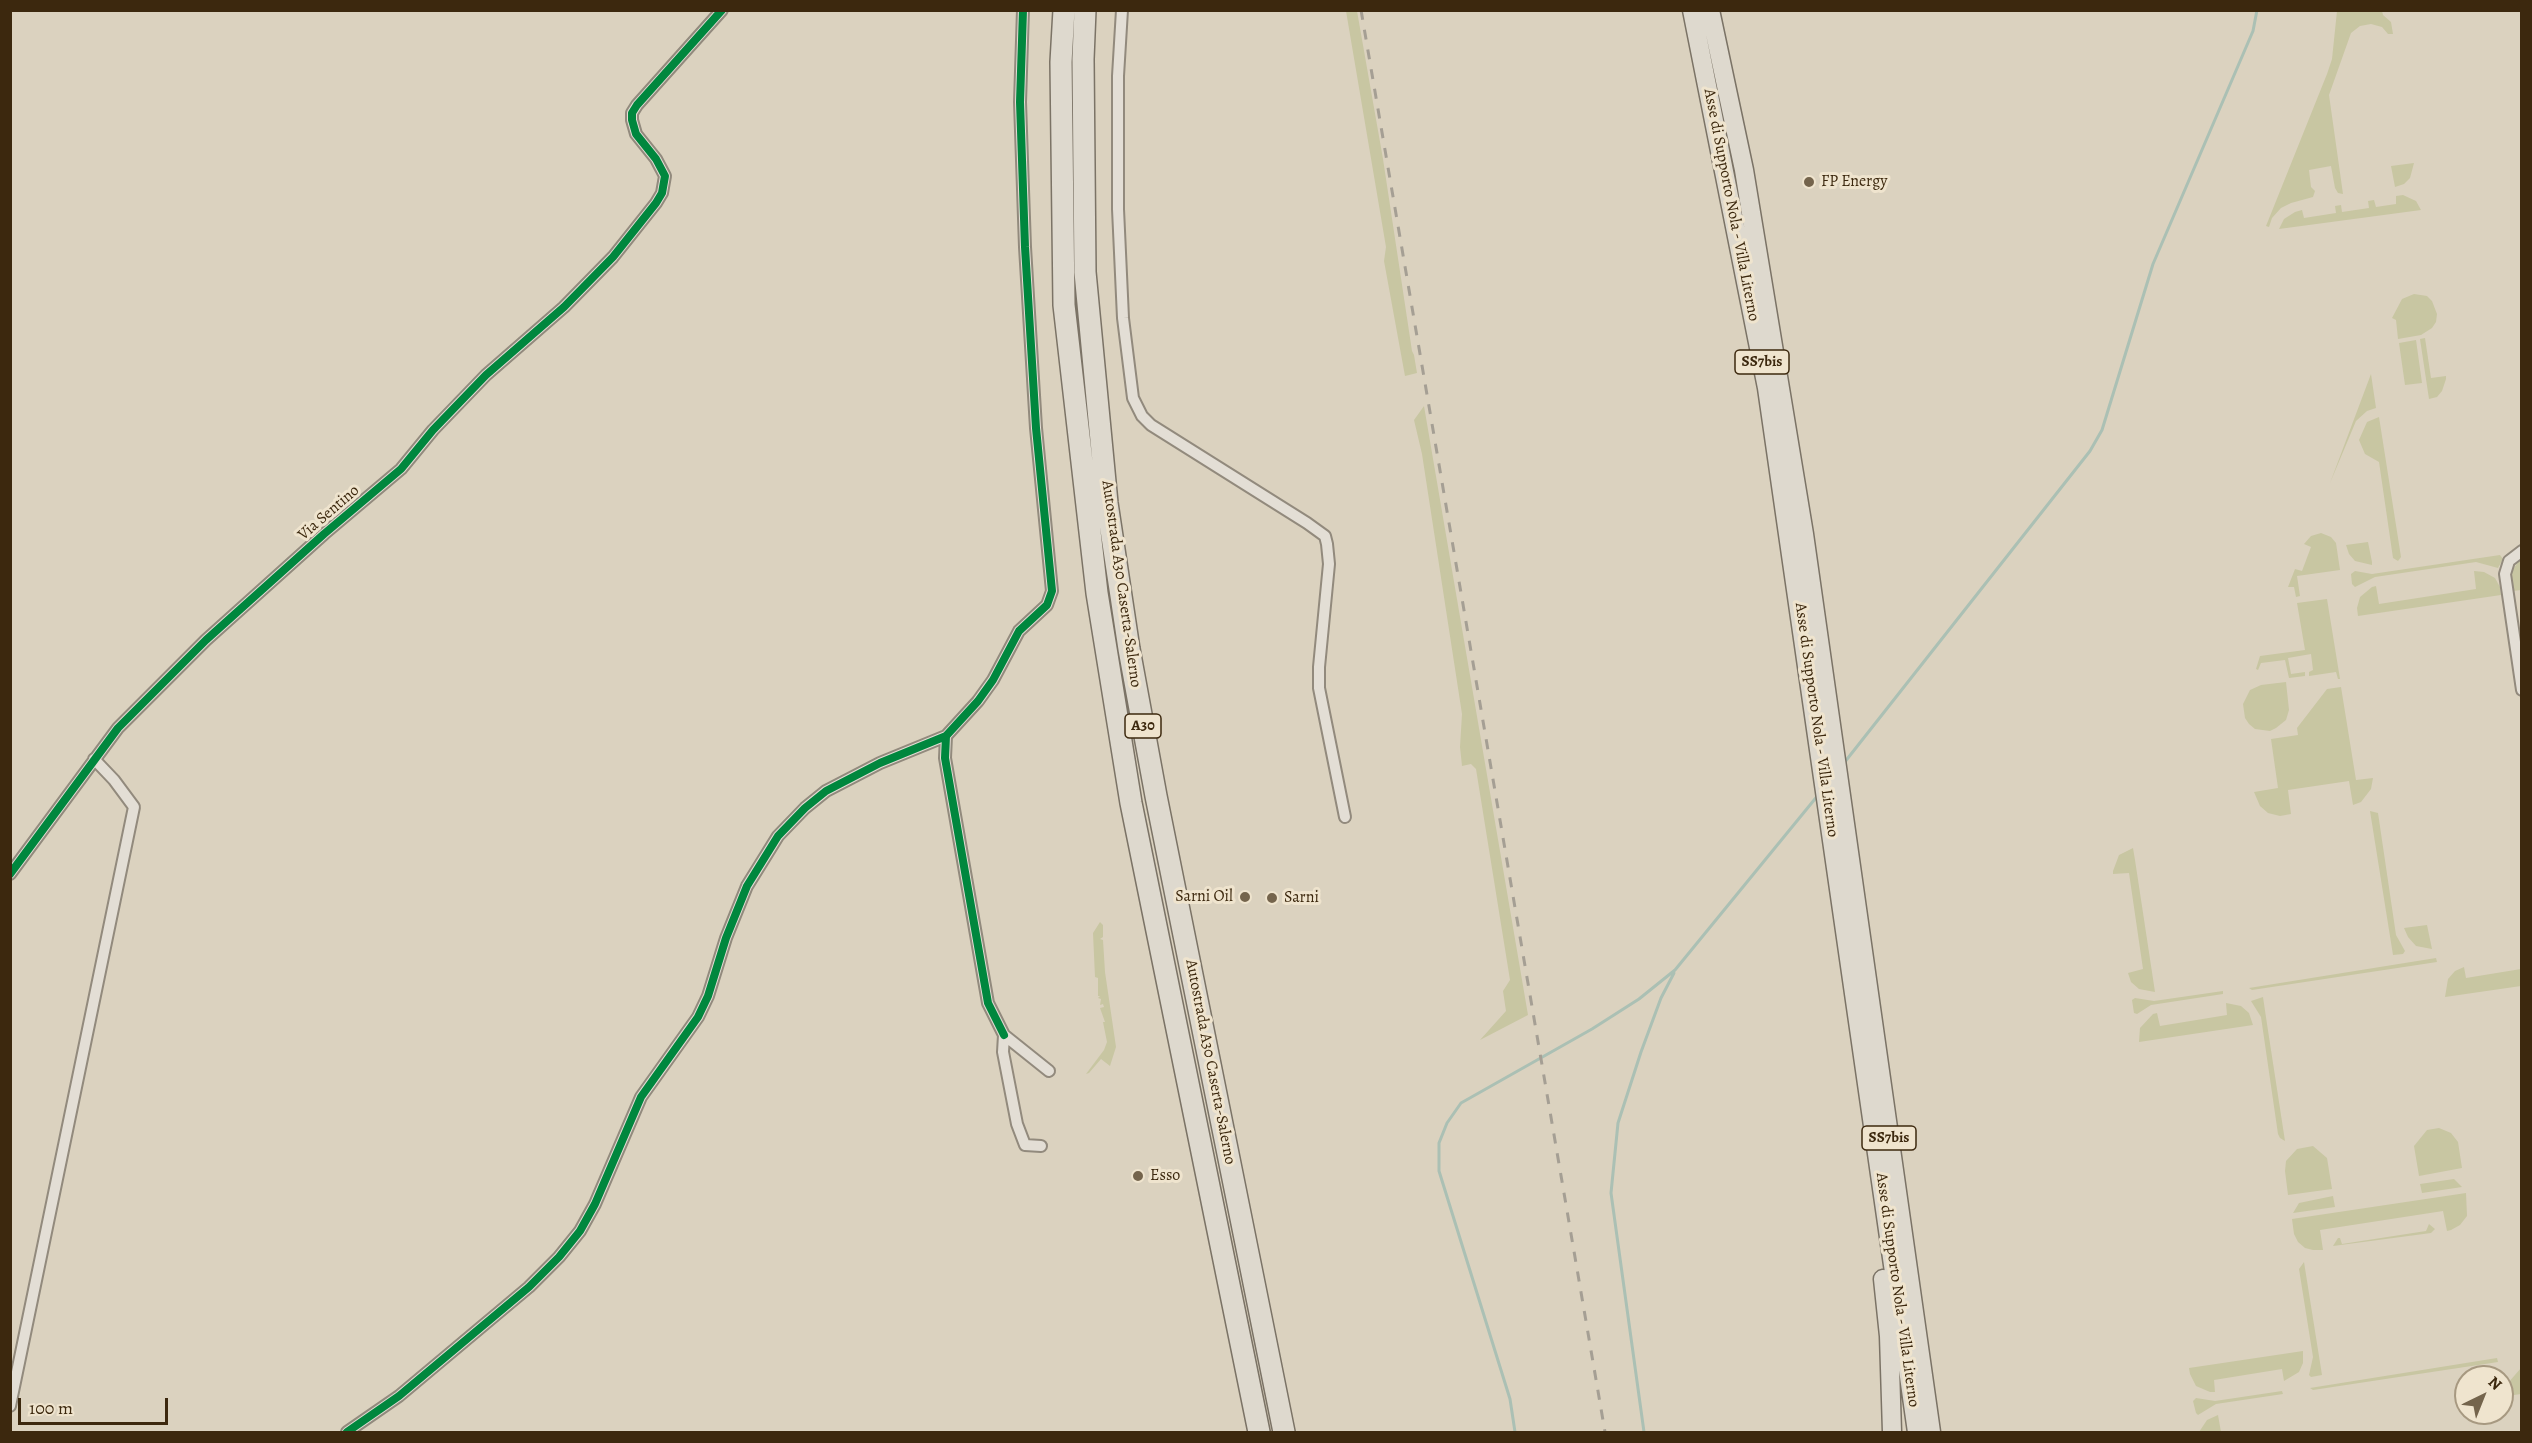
<!DOCTYPE html>
<style>
body{margin:0}
#map{position:relative;width:2532px;height:1443px;overflow:hidden;background:#dbd2bf;font-family:Alegreya,serif}
canvas{display:block}
.frame{position:absolute;inset:0;border:12px solid #3c280e;pointer-events:none}
.north{position:absolute;left:2454px;top:1365px;width:60px;height:60px;box-sizing:border-box;background:#efe4ce;border:2px solid #a79981;border-radius:50%;rotate:43deg;font-size:16px;font-weight:700;line-height:24px;text-align:center;color:#3c280e}
.north::after{content:'';display:block;margin:auto;width:21px;height:27px;background:#74644c;clip-path:polygon(50% 0,100% 100%,50% 72%,0 100%)}
.scale{position:absolute;left:18px;top:1398px;width:150px;height:27px;box-sizing:border-box;border:3px solid #3c280e;border-top:0;padding-left:8px;font-size:18px;line-height:21px;white-space:nowrap;color:#3c280e;-webkit-text-stroke:4px #efe4ce;paint-order:stroke}
</style>
<div id="map">
<canvas width="2532" height="1443"></canvas>
<div class="frame"></div>
<div class="north">N</div>
<div class="scale">100 m</div>
</div>
<script>
const ctx = document.querySelector('canvas').getContext('2d');
ctx.lineJoin = 'round';
function fillPath(path, color) {
  ctx.fillStyle = color;
  ctx.fill(path, 'evenodd');
}
function poly(rows) {
  const path = new Path2D();
  for (const r of rows) {
    path.moveTo(r[0], r[1]);
    for (let i = 2; i < r.length; i += 2) path.lineTo(r[i], r[i + 1]);
  }
  return path;
}
function trace(path, color, width, dash) {
  ctx.strokeStyle = color;
  ctx.lineWidth = width;
  ctx.lineCap = dash ? 'butt' : 'round';
  ctx.setLineDash(dash || []);
  ctx.stroke(path);
}
function drawText(font, color, halo, rows, align = 'center') {
  ctx.font = font + ' Alegreya,serif';
  ctx.lineWidth = 6;
  ctx.setLineDash([]);
  ctx.textBaseline = 'middle';
  ctx.strokeStyle = halo;
  ctx.fillStyle = color;
  for (const [text, x, y, turn = 0] of rows) {
    ctx.save();
    ctx.translate(x, y);
    ctx.rotate((+turn || 0) * Math.PI / 180);
    ctx.textAlign = isNaN(turn) ? turn : align;
    if (halo) ctx.strokeText(text, 0, 0);
    ctx.fillText(text, 0, 0);
    ctx.restore();
  }
}
const green = poly([
 [1346,11,1357,11,1383,159,1412,351,1414,355,1417,373,1405,376,1384,261,1386,247],
 [2337,11,2382,11,2383,15,2391,22,2393,34,2388,34,2382,27,2371,24,2360,26,2351,33,2329,95,2343,194,2338,193,2335,188,2331,166,2309,170,2311,187,2315,191,2313,197,2291,203,2281,208,2272,218,2269,227,2266,226,2327,74,2332,59],
 [2414,163,2410,178,2404,184,2395,187,2391,166],
 [2403,195,2416,201,2421,210,2279,229,2284,219,2295,212,2302,210,2304,218,2336,213,2335,206,2341,205,2342,212,2369,208,2368,201,2374,200,2376,207,2396,204,2396,196],
 [2414,294,2427,296,2432,301,2437,314,2436,322,2432,328,2421,335,2398,339,2396,320,2392,318,2402,299],
 [2425,338,2431,378,2446,376,2446,379,2442,391,2437,397,2429,399,2420,339],
 [2416,340,2422,383,2405,385,2399,343],
 [2371,374,2376,408,2367,411,2356,421,2330,483],
 [1424,406,1528,1015,1480,1040,1506,1011,1503,991,1510,980,1476,769,1471,764,1462,766,1460,747,1462,714,1422,454,1414,420],
 [2379,417,2401,557,2398,561,2393,558,2379,462,2365,454,2359,440,2367,422],
 [2321,533,2331,537,2336,543,2340,570,2297,576,2300,596,2296,597,2294,587,2288,587,2295,569,2302,571,2311,547,2304,544,2311,536],
 [2368,542,2372,562,2372,565,2355,561,2349,554,2346,545],
 [2500,555,2503,559,2498,568,2476,562,2375,577,2355,587,2352,584,2351,574,2355,571,2372,574],
 [2521,558,2521,590,2513,591,2511,572],
 [2474,571,2484,572,2495,578,2500,587,2501,595,2358,616,2357,608,2360,597,2372,587,2376,586,2379,604,2476,589],
 [2327,599,2340,679,2338,679,2336,672,2309,676,2309,672,2313,670,2311,654,2288,658,2291,674,2305,672,2305,676,2289,678,2285,660,2261,663,2258,670,2256,669,2260,656,2305,650,2297,603],
 [2286,682,2289,710,2286,720,2276,728,2270,731,2255,729,2249,724,2245,718,2243,704,2250,690,2261,685],
 [2341,687,2356,780,2373,778,2371,789,2361,802,2353,805,2349,781,2288,790,2291,814,2280,816,2268,813,2260,806,2254,792,2278,788,2271,739,2298,735,2297,728,2327,689],
 [2370,811,2378,813,2396,935,2405,951,2403,954,2393,955],
 [2133,848,2135,860,2155,992,2139,989,2131,982,2128,973,2143,969,2129,873,2113,874,2113,871,2119,855],
 [1100,922,1103,925,1103,937,1100,939,1103,940,1105,972,1116,1047,1110,1066,1101,1059,1089,1073,1086,1074,1104,1050,1107,1042,1103,1022,1105,1022,1100,1008,1104,1007,1103,1004,1100,1005,1101,999,1098,998,1100,996,1098,996,1098,978,1095,977,1093,933],
 [2427,925,2432,949,2416,946,2408,937,2404,928],
 [2436,958,2437,962,2252,990,2249,988],
 [2464,967,2466,978,2521,969,2521,986,2445,997,2448,979,2455,971],
 [2223,991,2223,994,2151,1005,2137,1014,2134,1013,2132,1000,2135,998,2154,1001],
 [2263,997,2267,1024,2285,1141,2280,1138,2278,1134,2261,1017,2251,1001],
 [2226,1003,2241,1006,2249,1013,2253,1025,2139,1042,2140,1028,2153,1014,2157,1013,2160,1026,2227,1015],
 [2439,1128,2451,1133,2458,1142,2462,1168,2419,1176,2414,1146,2427,1130],
 [2313,1146,2327,1158,2332,1189,2288,1195,2285,1171,2286,1161,2297,1149],
 [2454,1179,2462,1187,2422,1193,2420,1184],
 [2466,1193,2467,1216,2460,1225,2451,1230,2447,1231,2443,1211,2320,1230,2323,1250,2313,1250,2305,1248,2298,1242,2294,1234,2292,1219],
 [2333,1196,2335,1207,2293,1213,2299,1203],
 [2429,1224,2435,1229,2431,1233,2333,1246,2338,1238,2340,1238,2342,1244,2426,1231],
 [2304,1262,2322,1375,2311,1377,2309,1375,2313,1357,2299,1269],
 [2303,1351,2303,1363,2299,1372,2284,1381,2282,1369,2214,1380,2215,1392,2210,1392,2196,1386,2190,1374,2189,1368],
 [2497,1358,2498,1362,2313,1390,2310,1388],
 [2521,1368,2521,1394,2507,1396,2508,1383],
 [2282,1391,2283,1394,2216,1404,2198,1415,2196,1413,2193,1401,2196,1398,2215,1401],
 [2218,1415,2221,1432,2199,1432,2207,1420]
]);
const stream = poly([
 [1844,763,2090,451,2102,430,2153,264,2253,31,2257,10],
 [1515,1432,1510,1399,1439,1171,1439,1143,1447,1123,1461,1103,1592,1029,1639,999,1675,970,1819,794],
 [1644,1432,1611,1193,1618,1123,1641,1052,1661,998,1674,973]
]);
const minor = poly([
 [1122,10,1118,76,1118,209,1123,318,1133,398,1142,416,1151,425,1307,523,1325,536,1327,544,1329,564,1319,667,1319,688,1345,817],
 [2522,551,2509,561,2505,574,2522,690],
 [10,874,118,728,206,640,324,534,401,469,433,430,486,375,564,307,613,257,656,203,662,193,665,176,656,159,636,134,632,120,632,113,637,105,722,10],
 [1004,1035,988,1003,945,758,946,736,978,701,993,680,1019,631,1047,605,1052,591,1036,428,1025,247,1020,102,1023,10],
 [1041,1146,1025,1145,1017,1124,1003,1052,1004,1035,1049,1071],
 [10,1406,134,807,114,780,94,759],
 [347,1432,399,1396,529,1287,559,1257,580,1231,595,1204,641,1097,698,1017,708,996,726,938,747,886,778,836,805,808,826,791,880,763,946,736]
]);
const trunk = poly([
 [1692,10,1767,388,1917,1432],
 [1710,10,1744,170,1804,534,1931,1432],
 [1883,1279,1889,1336,1892,1432]
]);
const motorway = poly([
 [1064,10,1061,62,1064,305,1097,593,1131,803,1259,1432],
 [1085,10,1083,59,1085,272,1107,503,1129,649,1156,796,1284,1432]
]);
const rail = poly([
 [1361,10,1605,1432]
]);
const cycleway = poly([
 [10,874,118,728,206,640,324,534,401,469,433,430,486,375,564,307,613,257,656,203,662,193,665,176,656,159,636,134,632,120,632,113,637,105,722,10],
 [1004,1035,988,1003,945,758,946,736,978,701,993,680,1019,631,1047,605,1052,591,1036,428,1025,247,1020,102,1023,10],
 [347,1432,399,1396,529,1287,559,1257,580,1231,595,1204,641,1097,698,1017,708,996,726,938,747,886,778,836,805,808,826,791,880,763,946,736]
]);
const markers = [
 [1809,182,6,"#74644c"],
 [1245,897,6,"#74644c"],
 [1272,898,6,"#74644c"],
 [1138,1176,6,"#74644c"]
];
const shields = [
 [1762,362,54],
 [1143,726,36],
 [1889,1138,54]
];
const shieldNames = [
 ["SS7bis",1762,362],
 ["A30",1143,726],
 ["SS7bis",1889,1138]
];
const poiNames = [
 ["FP Energy",1821,182],
 ["Sarni Oil",1233,897,"right"],
 ["Sarni",1284,898],
 ["Esso",1150,1176]
];
const streetNames = [
 ["Asse di Supporto Nola - Villa Literno",1731,205,79],
 ["Via Sentino",329,513,-41],
 ["Autostrada A30 Caserta-Salerno",1121,584,82],
 ["Asse di Supporto Nola - Villa Literno",1816,720,82],
 ["Autostrada A30 Caserta-Salerno",1210,1062,79],
 ["Asse di Supporto Nola - Villa Literno",1897,1290,82]
];
fillPath(green, '#c8c6a2');
trace(stream, '#abc0b4', 3);
trace(minor, '#928a7d', 14);
trace(trunk, '#7b7366', 21);
trace(motorway, '#7b7366', 24);
trace(minor, '#e3ded5', 10);
trace(trunk, '#ded9ce', 18);
trace(motorway, '#ded9ce', 21);
trace(rail, '#a59f94', 3, [10, 10]);
trace(cycleway, '#00873e', 8);
for (const [x, y, r, color] of markers) {
  const dot = new Path2D();
  dot.arc(x, y, r, 0, 2 * Math.PI);
  ctx.fillStyle = color;
  ctx.fill(dot);
  trace(dot, '#efe4ce', 2);
}
for (const [x, y, w] of shields) {
  const box = new Path2D();
  box.roundRect(x - w / 2, y - 12, w, 24, 4.5);
  ctx.fillStyle = '#efe4ce';
  ctx.fill(box);
  trace(box, '#3c280e', 1.5);
}
drawText('bold 15px', '#3c280e', null, shieldNames);
drawText('16px', '#3c280e', '#efe4ce', poiNames, 'left');
drawText('16px', '#3c280e', '#efe4ce', streetNames);
</script>
